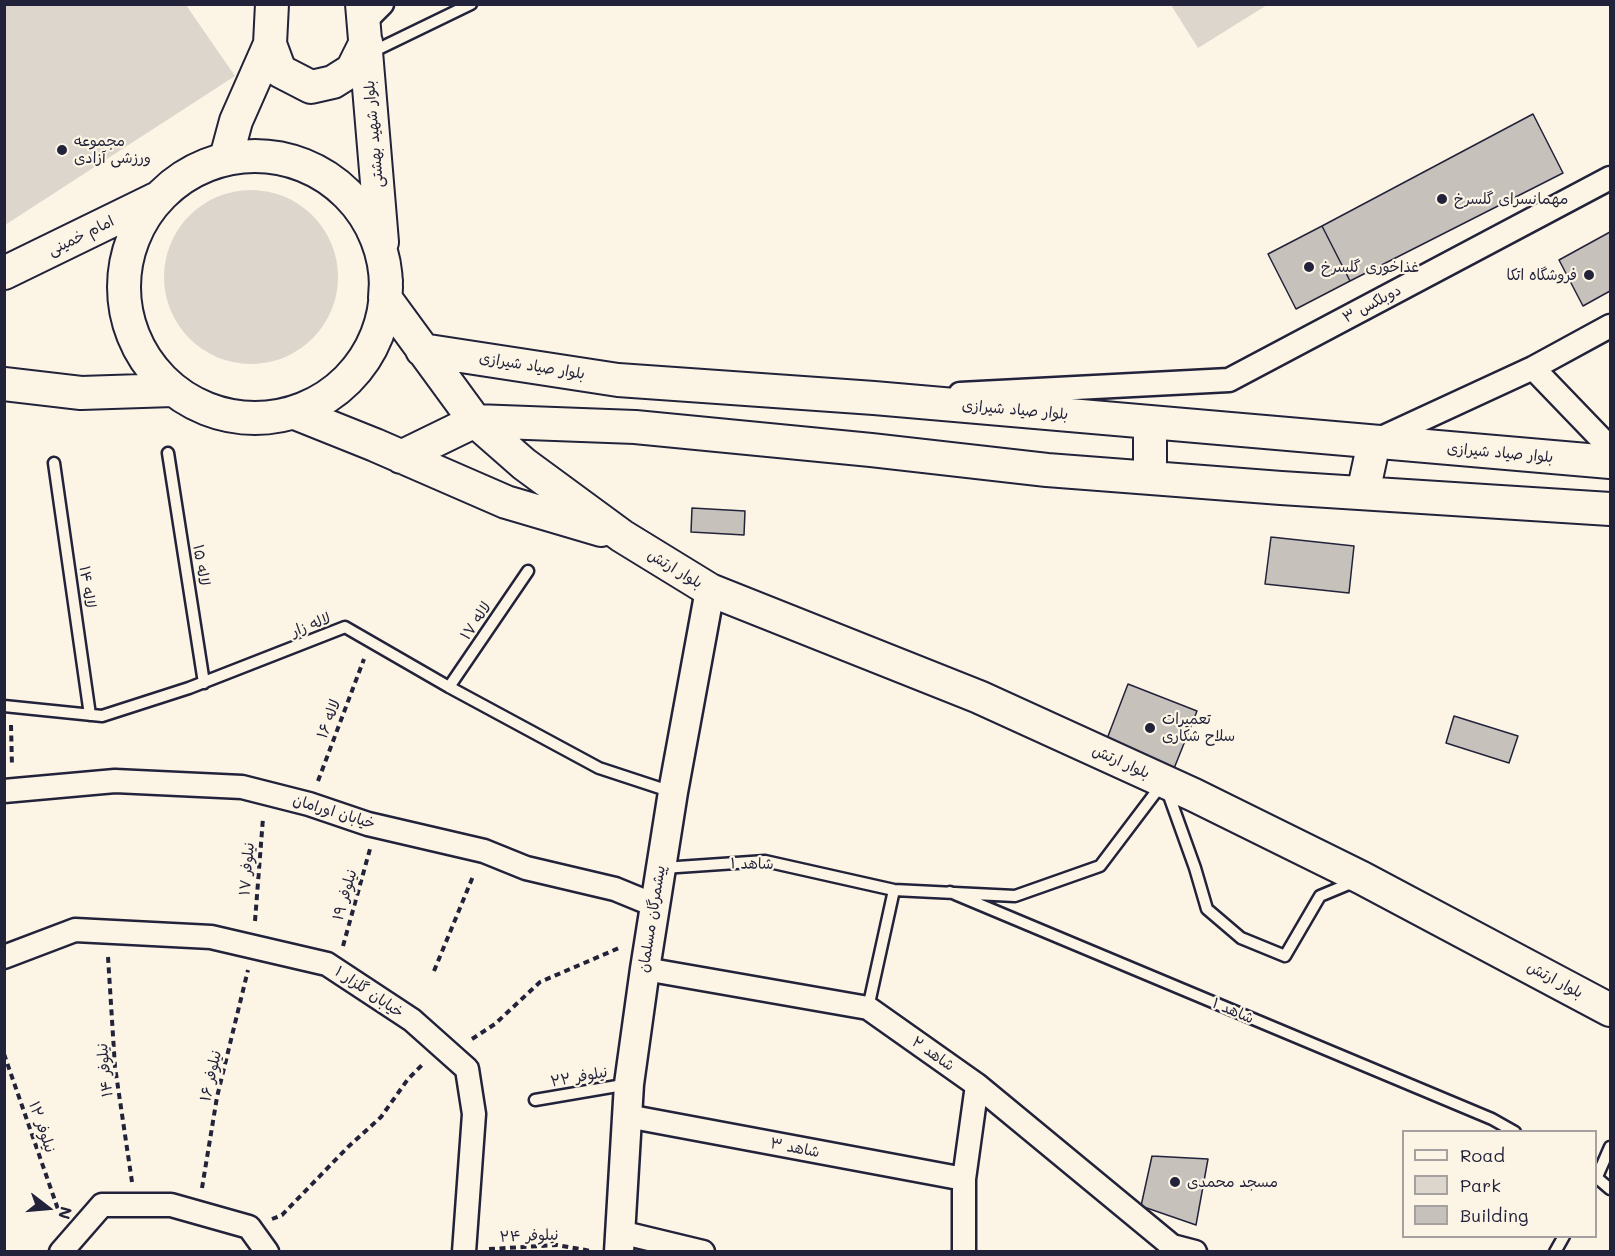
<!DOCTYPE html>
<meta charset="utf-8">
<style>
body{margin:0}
#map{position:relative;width:1615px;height:1256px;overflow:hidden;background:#fcf5e5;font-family:Mali,sans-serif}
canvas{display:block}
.frame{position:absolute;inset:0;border:6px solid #22223b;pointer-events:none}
.legend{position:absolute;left:1402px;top:1130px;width:195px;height:108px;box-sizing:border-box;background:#fcf5e5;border:2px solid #a5a1a1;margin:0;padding:8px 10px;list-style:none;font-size:18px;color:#22223b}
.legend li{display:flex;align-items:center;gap:12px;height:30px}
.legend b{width:30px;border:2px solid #a5a1a1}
.north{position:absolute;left:18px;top:1178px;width:60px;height:60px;-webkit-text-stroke:4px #fcf5e5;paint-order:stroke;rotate:106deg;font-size:16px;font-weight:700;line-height:24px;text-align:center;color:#22223b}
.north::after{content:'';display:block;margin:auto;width:21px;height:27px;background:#22223b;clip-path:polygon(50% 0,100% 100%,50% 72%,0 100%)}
</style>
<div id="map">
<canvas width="1615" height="1256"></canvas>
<div class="frame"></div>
<ul class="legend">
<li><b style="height:8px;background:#fcf5e5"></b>Road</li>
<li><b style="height:16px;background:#dcd6cc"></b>Park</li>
<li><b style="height:16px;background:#c6c1bb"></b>Building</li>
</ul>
<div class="north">N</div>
</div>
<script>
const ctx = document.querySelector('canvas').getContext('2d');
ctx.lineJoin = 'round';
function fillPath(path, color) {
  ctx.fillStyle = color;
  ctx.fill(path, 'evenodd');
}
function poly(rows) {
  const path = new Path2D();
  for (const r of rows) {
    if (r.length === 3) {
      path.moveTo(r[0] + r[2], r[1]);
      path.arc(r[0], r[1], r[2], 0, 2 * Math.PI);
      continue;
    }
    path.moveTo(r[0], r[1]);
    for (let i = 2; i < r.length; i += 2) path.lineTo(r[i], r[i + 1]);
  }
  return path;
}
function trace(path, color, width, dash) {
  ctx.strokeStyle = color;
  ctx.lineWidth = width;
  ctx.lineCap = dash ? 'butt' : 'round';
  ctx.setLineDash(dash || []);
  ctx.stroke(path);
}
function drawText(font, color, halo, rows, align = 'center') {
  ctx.font = font + ' Mali,"Playpen Sans Arabic",sans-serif';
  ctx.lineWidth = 4.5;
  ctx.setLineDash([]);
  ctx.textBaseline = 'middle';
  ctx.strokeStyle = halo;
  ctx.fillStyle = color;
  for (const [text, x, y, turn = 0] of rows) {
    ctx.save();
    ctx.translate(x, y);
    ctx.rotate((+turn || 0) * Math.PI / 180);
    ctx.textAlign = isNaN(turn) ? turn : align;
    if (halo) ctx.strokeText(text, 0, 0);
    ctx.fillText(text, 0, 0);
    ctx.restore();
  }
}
const green = poly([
 [5,4,186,5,235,76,5,225],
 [1171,5,1267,5,1198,48],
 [251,277,87]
]);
const building = poly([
 [1533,114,1563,173,1350,281,1322,226,1533,114],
 [1322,226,1350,281,1296,309,1268,254,1322,226],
 [1610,232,1610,291,1583,306,1559,260,1610,232],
 [692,508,745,511,744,535,691,532,692,508],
 [1271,537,1354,546,1349,593,1265,584,1271,537],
 [1128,684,1197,711,1173,771,1105,744,1128,684],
 [1454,716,1518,736,1509,763,1446,743,1454,716],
 [1152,1156,1208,1159,1196,1225,1141,1206,1152,1156]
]);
const path = poly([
 [11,725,12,766],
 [318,781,364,659],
 [255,921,263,818],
 [343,946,370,849],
 [108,957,115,1067,132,1182],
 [434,971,474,874],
 [472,1039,495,1024,540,982,619,948],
 [4,1054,60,1215],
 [202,1188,217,1097,248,970],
 [272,1219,282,1215,348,1147,381,1117,408,1079,423,1064],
 [489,1249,557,1245,591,1251]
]);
const service = poly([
 [370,53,471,4],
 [168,453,204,683],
 [54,463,90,715],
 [449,687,528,571],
 [4,706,102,716,189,688,345,627,449,687,599,768,672,792],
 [1167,790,1195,868,1207,909,1241,938,1285,956,1320,896,1356,881],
 [663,868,765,861,894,890,1015,896,1100,866,1162,784],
 [950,892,1492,1119,1515,1132],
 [868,1008,894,890],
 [535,1100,629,1084],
 [1596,1177,1610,1189],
 [1596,1179,1610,1147],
 [1555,1252,1564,1236]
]);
const minor = poly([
 [364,22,382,4],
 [1533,368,1610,448],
 [960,394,1229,380,1610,178],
 [1375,441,1533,368,1610,326],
 [4,791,115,781,242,787,309,804,368,824,484,851,526,868,615,889,654,905],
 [4,957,75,930,211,937,327,964,412,1020,467,1069,474,1114,464,1252],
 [645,969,868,1008,977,1085,1172,1246,1195,1252],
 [627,1116,964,1179],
 [620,1232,703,1252],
 [61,1252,102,1205,171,1205,249,1227,267,1252],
 [964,1252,964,1179,977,1085]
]);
const tertiary = poly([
 [619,1252,629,1084,645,969,673,792,710,590]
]);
const secondary = poly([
 [362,4,382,242],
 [270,44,280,71,311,87,333,82,352,70,366,42],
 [255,287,131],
 [226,158,236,121,270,44,272,4],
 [4,273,156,199],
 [386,281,385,298,475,421,524,464,622,536,710,590,979,697,1194,795,1362,878,1610,1010],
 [422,350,618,380,874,398,1610,462],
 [4,384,81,393,173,390],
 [295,413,375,445,506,502,601,530],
 [401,457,475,421,635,427,871,450,1047,470,1281,488,1610,509],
 [1150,478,1150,422],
 [1363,493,1374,442]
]);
const markers = [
 [62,150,6,"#22223b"],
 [1442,199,6,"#22223b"],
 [1309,267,6,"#22223b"],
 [1589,275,6,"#22223b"],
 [1150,728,6,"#22223b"],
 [1175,1182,6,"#22223b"]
];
const streetNames = [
 ["بلوار شهید بهشتی",374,134,-95],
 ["امام خمینی",81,236,-26],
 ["دوبلکس ۳",1372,304,-28],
 ["بلوار صیاد شیرازی",532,366,9],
 ["بلوار صیاد شیرازی",1015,410,5],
 ["بلوار صیاد شیرازی",1500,453,5],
 ["لاله ۱۵",201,565,81],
 ["بلوار ارتش",675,569,31],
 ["لاله ۱۴",87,587,82],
 ["لاله ۱۷",476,621,-56],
 ["لاله زار",311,625,-21],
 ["لاله ۱۶",329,719,-69],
 ["بلوار ارتش",1121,762,24],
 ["خیابان اورامان",334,812,17],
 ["شاهد ۱",752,864,1],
 ["نیلوفر ۱۷",247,869,-85],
 ["نیلوفر ۱۹",345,895,-74],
 ["پیشمرگان مسلمان",652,919,-81],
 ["بلوار ارتش",1555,980,28],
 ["خیابان گلزار ۱",369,992,34],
 ["شاهد ۱",1233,1011,23],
 ["شاهد ۲",933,1054,35],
 ["نیلوفر ۱۴",105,1070,-96],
 ["نیلوفر ۱۶",211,1076,-77],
 ["نیلوفر ۲۲",579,1077,-10],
 ["نیلوفر ۱۲",42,1127,71],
 ["شاهد ۳",795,1148,11],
 ["نیلوفر ۲۴",529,1236,-2]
];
const poiNames = [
 ["مجموعه",74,141],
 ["ورزشی آزادی",74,158],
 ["مهمانسرای گلسرخ",1454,199],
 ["غذاخوری گلسرخ",1321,267],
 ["فروشگاه اتکا",1577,275,"right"],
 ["تعمیرات",1162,719],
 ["سلاح شکاری",1162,736],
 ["مسجد محمدی",1187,1182]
];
fillPath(green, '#dcd6cc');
fillPath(building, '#c6c1bb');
trace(building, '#22223b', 1.5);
trace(service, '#22223b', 15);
trace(minor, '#22223b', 27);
trace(tertiary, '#22223b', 33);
trace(secondary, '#22223b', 36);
trace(path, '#22223b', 4, [6, 4.5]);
trace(service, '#fcf5e5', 10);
trace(minor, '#fcf5e5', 22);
trace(tertiary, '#fcf5e5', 28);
trace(secondary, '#fcf5e5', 32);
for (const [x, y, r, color] of markers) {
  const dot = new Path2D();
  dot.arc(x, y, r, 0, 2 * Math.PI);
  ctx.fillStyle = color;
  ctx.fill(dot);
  trace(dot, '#fcf5e5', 2);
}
drawText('15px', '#22223b', '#fcf5e5', streetNames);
drawText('15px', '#22223b', '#fcf5e5', poiNames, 'left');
</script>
